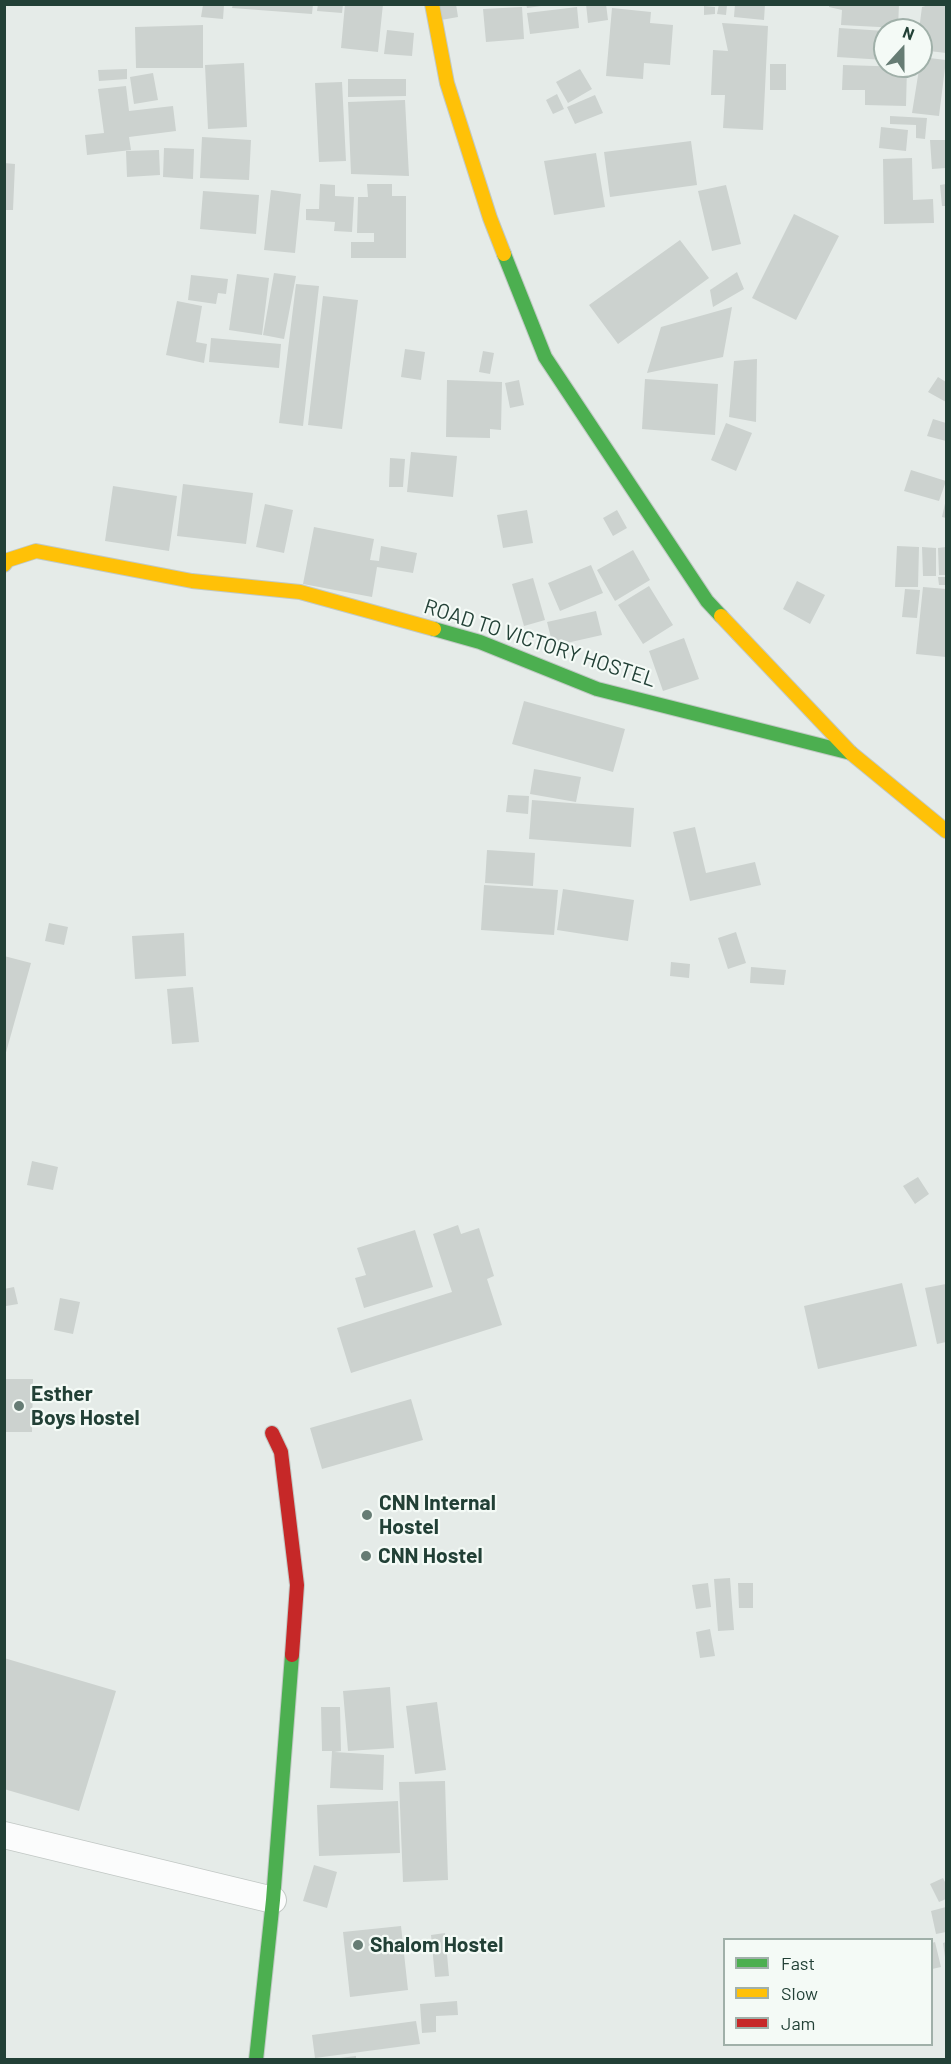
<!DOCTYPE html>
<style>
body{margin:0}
#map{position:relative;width:951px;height:2064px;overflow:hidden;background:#e5ebe8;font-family:Barlow,sans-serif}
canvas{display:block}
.frame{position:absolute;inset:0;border:6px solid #224036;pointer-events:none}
.legend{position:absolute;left:723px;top:1938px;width:210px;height:108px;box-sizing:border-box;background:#f4faf6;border:2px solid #a0b0a9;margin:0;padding:8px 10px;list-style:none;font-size:18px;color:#224036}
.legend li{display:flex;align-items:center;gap:12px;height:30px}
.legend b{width:30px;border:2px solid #a0b0a9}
.north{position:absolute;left:873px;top:18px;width:60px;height:60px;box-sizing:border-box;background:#f4faf6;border:2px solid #a0b0a9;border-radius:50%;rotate:21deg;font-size:16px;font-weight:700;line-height:24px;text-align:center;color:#224036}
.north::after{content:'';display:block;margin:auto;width:21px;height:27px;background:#667c74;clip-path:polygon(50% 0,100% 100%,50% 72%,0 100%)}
</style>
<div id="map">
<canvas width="951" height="2064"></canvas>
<div class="frame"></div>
<ul class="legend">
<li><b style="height:8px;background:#4caf50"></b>Fast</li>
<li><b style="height:8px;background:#ffc107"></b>Slow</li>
<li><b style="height:8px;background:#c62828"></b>Jam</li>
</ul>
<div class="north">N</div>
</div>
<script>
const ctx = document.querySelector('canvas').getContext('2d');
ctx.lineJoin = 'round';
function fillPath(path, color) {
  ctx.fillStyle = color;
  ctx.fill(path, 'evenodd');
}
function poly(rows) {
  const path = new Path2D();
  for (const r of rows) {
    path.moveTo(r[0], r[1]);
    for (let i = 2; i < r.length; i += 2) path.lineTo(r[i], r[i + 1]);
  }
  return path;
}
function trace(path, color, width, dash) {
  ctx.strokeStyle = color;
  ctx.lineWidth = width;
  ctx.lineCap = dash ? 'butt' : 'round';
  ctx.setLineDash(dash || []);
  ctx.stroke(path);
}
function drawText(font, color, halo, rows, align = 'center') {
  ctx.font = font + ' Barlow,sans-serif';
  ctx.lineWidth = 4.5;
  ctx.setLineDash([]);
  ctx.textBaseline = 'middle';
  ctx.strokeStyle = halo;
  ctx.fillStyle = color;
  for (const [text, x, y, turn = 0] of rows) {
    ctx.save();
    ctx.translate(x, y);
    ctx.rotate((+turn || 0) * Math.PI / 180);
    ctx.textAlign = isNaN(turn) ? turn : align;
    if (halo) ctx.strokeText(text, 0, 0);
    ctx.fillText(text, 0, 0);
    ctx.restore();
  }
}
const building = poly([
 [233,4,313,4,312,14,232,8],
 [318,4,343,4,342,13,317,11],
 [345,4,383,4,378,52,341,48],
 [438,4,456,4,458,17,441,20],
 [526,4,541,4,541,6,527,8],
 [586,4,606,4,608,20,588,23],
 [719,4,727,5,726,15,717,14],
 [735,4,765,4,764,20,734,17],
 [829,4,899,4,898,28,841,25,842,10,829,7],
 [932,4,946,4,946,53,921,50,921,30,919,30,922,7],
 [203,5,224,5,223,19,201,17],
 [704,6,715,7,715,14,704,15],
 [522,7,524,39,486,42,483,9],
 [577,7,579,28,530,34,527,13],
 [612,8,651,12,650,23,673,25,670,65,644,63,643,79,606,76],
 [722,23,768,26,763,130,723,128,725,95,711,95,713,50,728,51],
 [203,25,203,68,136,68,135,27],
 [839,28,885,31,885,60,837,57],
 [387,30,414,33,412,56,384,54],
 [921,57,946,60,939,116,912,113],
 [244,63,247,127,208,129,205,65],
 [770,64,786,64,786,90,770,90],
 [843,65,907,67,906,106,865,105,865,90,842,90],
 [127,69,127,79,99,81,98,70],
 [580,69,592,89,568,103,556,82],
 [153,73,158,100,134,104,130,77],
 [348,79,406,79,406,96,348,97],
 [342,82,346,161,319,162,315,83],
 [126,86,129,111,173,106,176,131,129,137,131,150,87,155,85,135,104,133,98,89],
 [557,94,564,109,553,114,546,100],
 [595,95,603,113,575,124,567,107],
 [405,100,409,176,351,174,348,102],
 [890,116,927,118,925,139,916,138,916,125,890,124],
 [881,127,908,130,906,151,879,148],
 [202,137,251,140,249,180,200,178],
 [930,140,946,140,946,168,932,169],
 [691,141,697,185,610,197,604,152],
 [164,148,194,149,193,179,163,177],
 [159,150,160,175,127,177,126,151],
 [596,153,605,207,554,215,544,161],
 [912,158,913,200,933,199,934,223,884,224,883,159],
 [4,163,15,164,13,210,4,210],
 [320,184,335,185,335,196,354,197,352,232,334,231,335,222,306,220,306,209,319,209],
 [367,184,392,184,392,196,406,196,406,258,351,258,351,242,374,242,374,233,357,233,358,197,368,197],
 [946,184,946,206,942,206,940,185],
 [726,185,741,244,712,251,698,191],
 [271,190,301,194,295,253,264,250],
 [203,191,259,195,256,234,200,229],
 [794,214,839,236,796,320,752,298],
 [680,240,709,278,618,344,589,305],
 [737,272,744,289,713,307,710,290],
 [274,273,296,276,284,339,263,335],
 [237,274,269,278,262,335,229,330],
 [191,275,228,279,226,294,218,293,216,304,188,300],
 [296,284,319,286,303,426,279,423],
 [323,296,358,300,342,429,308,425],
 [177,301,202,306,196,342,207,344,204,363,166,355],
 [732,307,723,357,647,373,661,327],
 [211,338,281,344,279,368,209,362],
 [405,349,425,352,421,380,401,377],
 [483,351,494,353,490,374,479,372],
 [757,359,756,422,729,417,734,361],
 [938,377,946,382,946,402,928,392],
 [645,379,718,384,715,435,642,429],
 [447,380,502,382,501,430,490,429,490,438,446,437],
 [519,380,524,405,510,408,505,383],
 [933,419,946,423,946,441,927,436],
 [726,423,752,433,736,471,711,460],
 [411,452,457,456,453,497,407,492],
 [390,458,405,459,403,487,389,487],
 [911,470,946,481,939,501,904,491],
 [183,484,253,493,246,544,177,536],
 [113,486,177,496,169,551,105,541],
 [946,499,946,518,942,517],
 [265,504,293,510,284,553,256,547],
 [527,510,533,543,503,548,497,515],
 [617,510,627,528,613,536,603,518],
 [314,527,374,539,370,560,379,561,381,546,417,553,413,573,377,567,372,597,303,584],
 [897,546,919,547,918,587,895,587],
 [922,547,936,548,936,576,923,576],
 [946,547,946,575,939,575,938,548],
 [633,550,650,580,615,601,597,570],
 [591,565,603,593,560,611,548,583],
 [938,577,946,577,946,585,939,585],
 [533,578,545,620,524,626,512,584],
 [797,581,825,595,810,624,783,609],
 [649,586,673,625,643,644,618,605],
 [923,587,946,589,946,657,916,654],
 [905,589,920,590,917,618,902,617],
 [596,611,602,635,553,646,547,622],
 [684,638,699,679,663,691,649,651],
 [524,701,625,729,613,772,512,744],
 [534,769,581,777,576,802,530,794],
 [508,795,529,796,528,814,506,812],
 [532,800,634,808,631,847,529,839],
 [695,827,706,873,755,862,761,885,690,901,673,832],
 [487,850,535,853,533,886,485,883],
 [484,885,558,890,554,935,481,930],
 [563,889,634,900,628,941,557,930],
 [49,923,68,927,64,945,45,941],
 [736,932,746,963,728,969,718,938],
 [184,933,186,976,135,979,132,936],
 [4,956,31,963,5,1056,4,1055],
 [671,962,690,964,689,978,670,976],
 [751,967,786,970,784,985,750,983],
 [193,987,199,1042,172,1044,167,989],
 [32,1161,58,1167,53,1190,27,1185],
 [918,1177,929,1194,915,1204,903,1186],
 [458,1225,461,1234,479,1228,494,1276,487,1279,502,1325,351,1373,337,1328,452,1292,433,1234],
 [415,1230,433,1287,364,1308,355,1278,366,1275,357,1248],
 [902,1283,917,1346,818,1369,804,1306],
 [946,1284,946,1342,937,1344,925,1288],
 [14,1287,18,1304,6,1306,4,1289],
 [60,1298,80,1302,73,1334,54,1330],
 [4,1379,33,1379,32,1432,4,1432],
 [411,1399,423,1440,322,1469,310,1428],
 [730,1578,734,1630,718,1631,714,1579],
 [708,1583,711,1607,696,1609,692,1585],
 [738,1583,753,1583,753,1608,739,1608],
 [710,1629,715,1656,700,1658,696,1632],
 [4,1658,116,1691,79,1811,4,1789],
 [390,1687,394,1748,348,1751,343,1691],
 [437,1702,446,1770,415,1774,406,1706],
 [321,1707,340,1707,341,1751,334,1752,384,1755,383,1790,330,1788,332,1751,322,1751],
 [445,1781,448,1880,403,1882,399,1782],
 [398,1801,400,1853,319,1856,317,1805],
 [314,1865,337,1872,327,1908,303,1901],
 [943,1878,946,1884,946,1899,939,1902,930,1884],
 [946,1907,946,1932,936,1934,931,1911],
 [401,1926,408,1990,350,1997,343,1932],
 [445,1933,449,1976,435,1977,431,1935],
 [935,1942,941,1967,932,1969,932,1943],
 [946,1942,946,1957,945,1957,943,1943],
 [457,2001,458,2015,436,2016,436,2032,422,2033,420,2004],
 [416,2021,420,2044,315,2058,312,2035],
 [356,2056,356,2060,340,2060,340,2058]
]);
const street = poly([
 [4,1835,273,1900]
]);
const fast = poly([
 [504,254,545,357,707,601,721,616],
 [434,629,480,642,597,689,851,753],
 [256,2060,273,1900,292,1655]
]);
const slow = poly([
 [432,4,447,83,490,218,504,254],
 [4,565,8,560,36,551,192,581,300,592,434,629],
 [721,616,851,753,946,831]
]);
const jam = poly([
 [272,1433,281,1452,297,1585,292,1655]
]);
const markers = [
 [19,1406,6,"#667c74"],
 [367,1515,6,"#667c74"],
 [366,1556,6,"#667c74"],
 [358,1945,6,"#667c74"]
];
const streetNames = [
 ["ROAD TO VICTORY HOSTEL",540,643,18]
];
const poiNames = [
 ["Esther",31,1394],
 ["Boys Hostel",31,1418],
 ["CNN Internal",379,1503],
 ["Hostel",379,1527],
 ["CNN Hostel",378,1556],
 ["Shalom Hostel",370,1945]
];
fillPath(building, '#ccd2cf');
trace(street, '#c2c8c5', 28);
trace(fast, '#c1c9c5', 16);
trace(slow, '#c1c9c5', 16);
trace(jam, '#c1c9c5', 16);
trace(street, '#fbfcfc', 26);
trace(fast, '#4caf50', 14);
trace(slow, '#ffc107', 14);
trace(jam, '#c62828', 14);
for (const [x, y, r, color] of markers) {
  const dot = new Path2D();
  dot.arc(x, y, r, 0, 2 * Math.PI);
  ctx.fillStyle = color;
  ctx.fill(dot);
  trace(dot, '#f4faf6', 2);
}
drawText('21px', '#224036', '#f4faf6', streetNames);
drawText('bold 21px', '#224036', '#f4faf6', poiNames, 'left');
</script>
